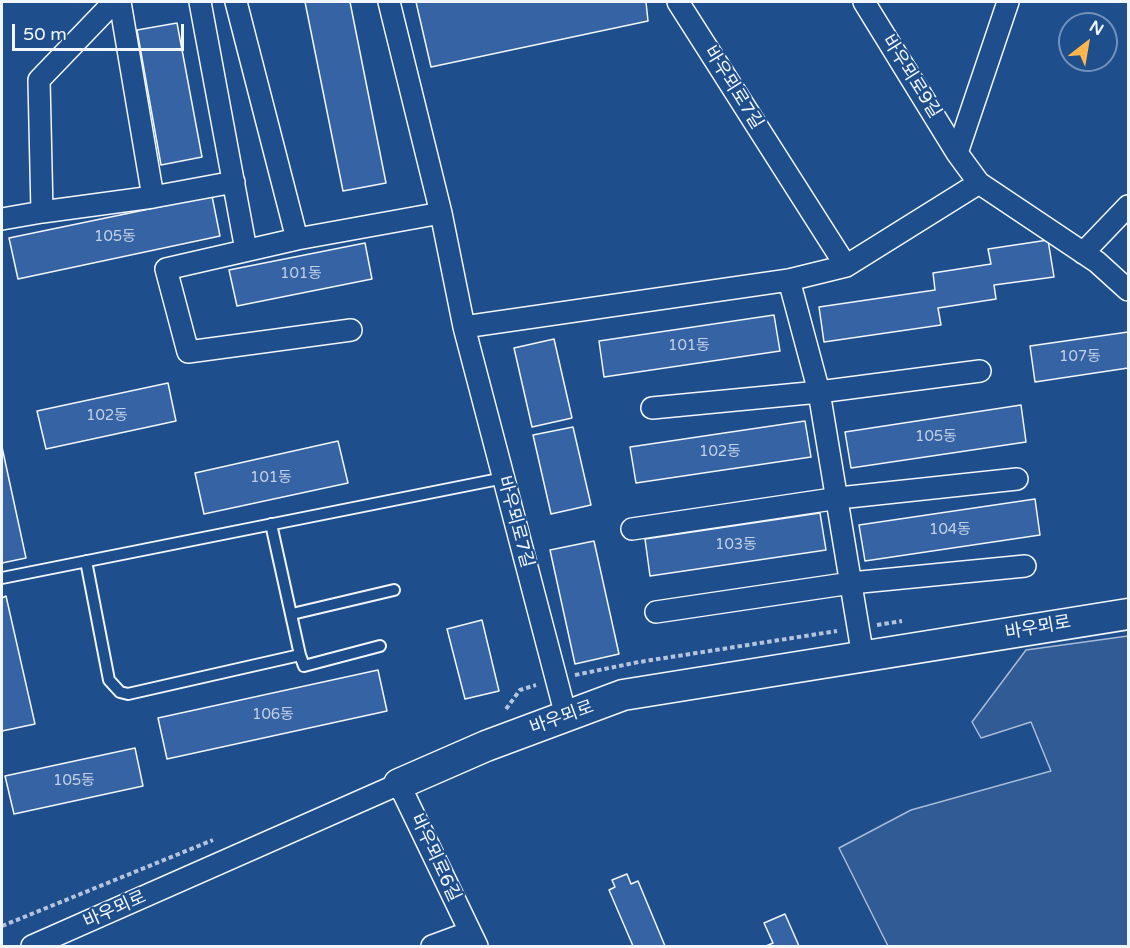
<!DOCTYPE html>
<meta charset="utf-8">
<style>
body{margin:0}
#map{position:relative;width:1130px;height:948px;overflow:hidden;background:#1f4e8c;font-family:"Varela Round",sans-serif}
canvas{display:block}
.frame{position:absolute;inset:0;border:3px solid #f2f6ff;pointer-events:none}
.north{position:absolute;left:1058px;top:12px;width:60px;height:60px;box-sizing:border-box;background:#1f4e8c;border:2px solid #7391ba;border-radius:50%;rotate:31deg;font-size:16px;font-weight:700;line-height:24px;text-align:center;color:#f2f6ff}
.north::after{content:'';display:block;margin:auto;width:21px;height:27px;background:#ffb74d;clip-path:polygon(50% 0,100% 100%,50% 72%,0 100%)}
.scale{position:absolute;left:12px;top:24px;width:172px;height:27px;box-sizing:border-box;border:3px solid #f2f6ff;border-top:0;padding-left:8px;font-size:18px;line-height:21px;white-space:nowrap;color:#f2f6ff;-webkit-text-stroke:4px #1f4e8c;paint-order:stroke}
</style>
<div id="map">
<canvas width="1130" height="948"></canvas>
<div class="frame"></div>
<div class="north">N</div>
<div class="scale">50 m</div>
</div>
<script>
const ctx = document.querySelector('canvas').getContext('2d');
ctx.lineJoin = 'round';
function fillPath(path, color) {
  ctx.fillStyle = color;
  ctx.fill(path, 'evenodd');
}
function poly(rows) {
  const path = new Path2D();
  for (const r of rows) {
    path.moveTo(r[0], r[1]);
    for (let i = 2; i < r.length; i += 2) path.lineTo(r[i], r[i + 1]);
  }
  return path;
}
function trace(path, color, width, dash) {
  ctx.strokeStyle = color;
  ctx.lineWidth = width;
  ctx.lineCap = dash ? 'butt' : 'round';
  ctx.setLineDash(dash || []);
  ctx.stroke(path);
}
function drawText(font, color, halo, rows, align = 'center') {
  ctx.font = font + ' "Varela Round","Noto Sans KR",sans-serif';
  ctx.lineWidth = 4.5;
  ctx.setLineDash([]);
  ctx.textBaseline = 'middle';
  ctx.strokeStyle = halo;
  ctx.fillStyle = color;
  for (const [text, x, y, turn = 0] of rows) {
    ctx.save();
    ctx.translate(x, y);
    ctx.rotate((+turn || 0) * Math.PI / 180);
    ctx.textAlign = isNaN(turn) ? turn : align;
    if (halo) ctx.strokeText(text, 0, 0);
    ctx.fillText(text, 0, 0);
    ctx.restore();
  }
}
const built = poly([
 [1128,636,1128,946,888,946,839,848,911,810,1051,771,1031,722,981,738,972,722,1026,650,1128,636]
]);
const building = poly([
 [305,2,350,2,386,183,343,191,305,2],
 [416,2,646,2,648,21,431,67,416,2],
 [177,23,202,157,161,165,137,30,177,23],
 [212,196,220,236,18,279,9,238,212,196],
 [1048,240,1054,277,994,285,996,299,938,308,941,325,824,342,819,307,935,290,933,273,991,264,988,249,1048,240],
 [365,243,372,279,237,306,229,270,365,243],
 [774,315,780,351,604,377,599,341,774,315],
 [1128,332,1128,368,1035,382,1030,346,1128,332],
 [554,339,572,418,532,427,514,348,554,339],
 [168,383,176,421,46,449,37,411,168,383],
 [1021,405,1026,442,851,468,845,432,1021,405],
 [805,421,811,457,636,483,630,447,805,421],
 [573,427,591,505,551,514,533,435,573,427],
 [338,441,348,483,204,514,195,473,338,441],
 [2,447,26,558,2,563,2,447],
 [1035,499,1040,535,865,561,859,525,1035,499],
 [820,513,826,550,650,576,645,539,820,513],
 [594,541,619,654,575,664,550,550,594,541],
 [6,596,35,724,2,731,2,598,6,596],
 [482,620,499,691,465,699,447,629,482,620],
 [378,670,387,711,167,759,158,718,378,670],
 [135,748,143,786,14,814,5,776,135,748],
 [627,874,631,884,638,881,665,946,633,946,609,890,615,887,612,880,627,874],
 [785,914,799,946,766,946,773,943,764,923,785,914]
]);
const path = poly([
 [877,625,902,621],
 [575,675,639,662,837,631],
 [506,709,520,690,536,685],
 [2,926,213,840]
]);
const lane = poly([
 [86,561,109,680,120,692,128,694,300,655,271,524],
 [2,578,504,478],
 [292,614,394,590],
 [300,655,304,666,380,646]
]);
const street = poly([
 [114,2,39,80,42,212,153,197,120,2],
 [200,2,246,250],
 [236,2,297,239,441,213],
 [389,2,441,213,464,327,566,716],
 [678,2,846,266],
 [864,2,957,153,979,183,1097,262,1128,290],
 [957,153,1008,2],
 [153,197,234,182],
 [2,219,42,212],
 [297,239,166,269,188,352,351,330],
 [1083,253,1128,206],
 [789,280,819,392,863,657],
 [464,327,789,280,846,266,979,183],
 [652,408,819,392,980,371],
 [632,529,839,498,1017,479],
 [656,612,851,583,1025,566],
 [32,946,399,784,477,946],
 [432,946,470,932]
]);
const secondary = poly([
 [399,784,486,746,623,695,1128,614]
]);
const numberNames = [
 ["105동",115,237],
 ["101동",301,274],
 ["101동",689,346],
 ["107동",1080,357],
 ["102동",107,416],
 ["105동",936,437],
 ["102동",720,452],
 ["101동",271,478],
 ["104동",950,530],
 ["103동",736,545],
 ["106동",273,715],
 ["105동",74,781]
];
const streetNames = [
 ["바우뫼로9길",911,77,58],
 ["바우뫼로7길",733,88,58],
 ["바우뫼로7길",515,522,75],
 ["바우뫼로",1038,628,-10],
 ["바우뫼로",562,718,-20],
 ["바우뫼로6길",435,858,65],
 ["바우뫼로",115,910,-24]
];
fillPath(built, '#305b95');
trace(built, '#a8bbd7', 1.5);
fillPath(building, '#3563a3');
trace(building, '#f2f6ff', 1.5);
trace(lane, '#f2f6ff', 14);
trace(street, '#f2f6ff', 24);
trace(secondary, '#f2f6ff', 33);
trace(path, '#b3c4dc', 4, [4.5, 3]);
trace(lane, '#1f4e8c', 10);
trace(street, '#1f4e8c', 21);
trace(secondary, '#1f4e8c', 30);
drawText('15px', '#c3d1e8', null, numberNames);
drawText('18px', '#f2f6ff', '#1f4e8c', streetNames);
</script>
